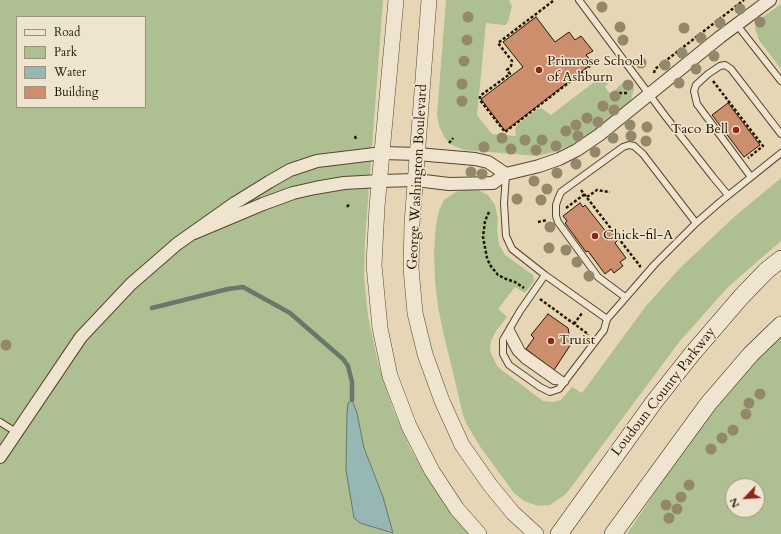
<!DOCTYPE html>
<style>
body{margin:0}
#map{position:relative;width:781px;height:534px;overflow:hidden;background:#e6d6b5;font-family:Cardo,serif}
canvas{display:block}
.legend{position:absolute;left:16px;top:16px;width:130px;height:92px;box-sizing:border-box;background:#efe4cf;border:1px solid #9f927d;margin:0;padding:5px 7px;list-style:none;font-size:12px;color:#271702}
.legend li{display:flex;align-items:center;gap:8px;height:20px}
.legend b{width:20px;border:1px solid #9f927d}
.north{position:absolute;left:725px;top:478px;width:40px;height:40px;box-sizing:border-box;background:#efe4cf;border:1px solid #9f927d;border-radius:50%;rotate:245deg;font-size:11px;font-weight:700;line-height:16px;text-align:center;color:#271702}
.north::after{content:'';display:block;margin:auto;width:14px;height:18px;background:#8f2418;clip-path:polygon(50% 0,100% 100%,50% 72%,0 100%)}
</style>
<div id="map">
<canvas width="781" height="534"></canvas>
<ul class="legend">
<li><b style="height:5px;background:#efe4cf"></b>Road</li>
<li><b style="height:11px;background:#aebf92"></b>Park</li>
<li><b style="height:11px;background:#97b7b4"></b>Water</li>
<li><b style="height:11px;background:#cc8e6d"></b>Building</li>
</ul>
<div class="north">N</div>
</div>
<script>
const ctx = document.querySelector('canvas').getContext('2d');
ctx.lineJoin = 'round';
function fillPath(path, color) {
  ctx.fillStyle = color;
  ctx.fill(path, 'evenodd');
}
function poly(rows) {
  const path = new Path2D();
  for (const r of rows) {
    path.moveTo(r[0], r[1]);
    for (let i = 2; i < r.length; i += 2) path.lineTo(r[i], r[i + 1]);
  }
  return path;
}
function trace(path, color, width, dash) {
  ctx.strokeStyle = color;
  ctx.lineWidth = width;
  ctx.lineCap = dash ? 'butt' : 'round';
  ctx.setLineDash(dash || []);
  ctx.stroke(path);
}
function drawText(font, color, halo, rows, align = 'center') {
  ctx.font = font + ' Cardo,serif';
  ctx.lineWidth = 3;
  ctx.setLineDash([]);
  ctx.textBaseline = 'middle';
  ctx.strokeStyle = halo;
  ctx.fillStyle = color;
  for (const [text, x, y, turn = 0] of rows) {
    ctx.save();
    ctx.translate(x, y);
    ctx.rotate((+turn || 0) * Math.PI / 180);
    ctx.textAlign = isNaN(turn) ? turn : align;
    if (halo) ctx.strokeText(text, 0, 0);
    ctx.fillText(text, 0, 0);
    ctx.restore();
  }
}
const green = poly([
 [0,0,383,0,365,241,364,277,368,316,378,363,393,409,411,450,438,494,469,534,0,534],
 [17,17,145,17,145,107,17,107],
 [446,0,509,0,512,6,508,22,505,25,486,23,477,115,492,134,516,136,515,129,517,125,536,110,541,108,551,115,602,76,608,84,605,87,611,95,619,86,627,80,634,88,631,101,604,124,576,143,554,152,537,156,464,150,452,145,445,138,439,126,437,115],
 [781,4,781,69,759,40,755,28,757,21],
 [781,178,781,241,728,287,680,341,566,494,550,505,538,506,524,501,514,493,481,448,467,425,463,415,443,331,438,307,435,280,434,253,436,225,439,211,444,200,456,192,466,189,478,190,488,195,495,205,498,219,497,230,499,244,505,255,533,275,534,281,525,293,515,287,498,309,507,317,496,331,491,341,490,351,497,366,503,371,543,401,554,402,561,400,572,387,582,393,646,306,680,268,733,218],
 [781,335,781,534,627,534,671,468,705,421,740,378],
 [733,486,757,486,757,510,733,510]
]);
const water = poly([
 [352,400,357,413,364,448,383,497,393,533,360,523,354,518,346,470,347,414,348,403,352,400]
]);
const stream = poly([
 [152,308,228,289,243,287,290,313,343,359,348,366,352,382,352,400]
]);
const building = poly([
 [536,17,555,42,569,32,575,40,581,36,593,51,586,55,593,63,505,131,481,99,523,67,503,42,536,17],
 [728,103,760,145,744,157,712,115,728,103],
 [580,203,583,207,585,205,607,233,610,230,618,240,615,243,626,258,620,262,623,266,614,273,611,269,605,274,588,251,586,252,565,223,567,221,563,216,580,203],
 [548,314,568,328,571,344,554,370,526,349,534,338,531,335,548,314]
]);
const path = poly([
 [553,1,498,43,512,61,511,66,507,70,510,74,480,96,480,100,505,132,599,59],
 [654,73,655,69,744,0],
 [713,81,763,146,748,158],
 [619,93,629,93],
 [355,136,356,139],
 [449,143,453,138],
 [581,190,640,266,639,267],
 [587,197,597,190,610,192],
 [347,207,350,203],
 [566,208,585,194],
 [489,212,485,221,483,237,487,258,490,265,498,275,506,279,515,282,524,288],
 [538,222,547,220],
 [540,299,588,334,588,335],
 [574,324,582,313]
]);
const service = poly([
 [579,0,666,117,713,177,728,195],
 [737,25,781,81],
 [506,175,504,203,506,236,512,249,545,275,607,319,655,264,696,223,720,202,781,153],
 [751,177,697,104,694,91,696,85,708,74,720,66,725,65,731,69,781,134],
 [545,275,520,311,503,340,503,354,509,365,540,387,550,392,559,389,604,330,607,319],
 [625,297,598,277,558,222,556,216,556,205,558,199,561,192,623,147,629,145,634,146,643,154,696,223],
 [510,328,510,341,516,352,524,360,554,381,565,382],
 [511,330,522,351,565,382],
 [0,422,16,432]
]);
const minor = poly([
 [194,233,263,204,293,193,315,188,344,183,380,181,416,180,449,184,493,183,506,174,539,166,559,159,577,150,599,135,720,37,770,0],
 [0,457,81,337,131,284,177,244,235,203,269,182,290,170,317,161,383,153,417,154,475,159,488,162,506,174]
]);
const tertiary = poly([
 [396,0,377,207,374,265,380,328,390,376,409,426,432,471,457,509,479,534],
 [429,0,412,224,411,268,415,313,425,354,442,401,462,445,490,485,513,513,536,534]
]);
const secondary = poly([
 [559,534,654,402,692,354,741,297,766,271,781,259],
 [613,534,708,404,751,354,781,325]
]);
const trees = [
 [602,7],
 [740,9],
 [468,17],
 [760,22],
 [720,23],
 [620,27],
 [684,28],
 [701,38],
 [467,40],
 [623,40],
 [682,53],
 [714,56],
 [464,61],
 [641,63],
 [665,65],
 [696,69],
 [679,83],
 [462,84],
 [628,85],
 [615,96],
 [462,101],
 [603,106],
 [614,110],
 [587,118],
 [598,122],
 [576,125],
 [630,125],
 [647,127],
 [566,131],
 [578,136],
 [631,136],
 [502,138],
 [613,138],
 [525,140],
 [542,140],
 [646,141],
 [556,146],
 [484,147],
 [511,149],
 [536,150],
 [595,152],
 [576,164],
 [471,172],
 [557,173],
 [482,174],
 [534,181],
 [547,189],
 [517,199],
 [541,200],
 [550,227],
 [549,248],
 [566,250],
 [577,262],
 [589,276],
 [6,345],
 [760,394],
 [749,403],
 [746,414],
 [733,430],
 [722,438],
 [711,449],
 [689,485],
 [681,497],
 [666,505],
 [677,509],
 [669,518]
];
const markers = [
 [539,70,4,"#8f2418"],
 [736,130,4,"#8f2418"],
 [595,236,4,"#8f2418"],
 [551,341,4,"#8f2418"]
];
const poiNames = [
 ["Primrose School",547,62],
 ["of Ashburn",547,78],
 ["Taco Bell",728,130,"right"],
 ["Chick-fil-A",603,236],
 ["Truist",559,341]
];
const streetNames = [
 ["George Washington Boulevard",418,177,-87],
 ["Loudoun County Parkway",664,392,-52]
];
fillPath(green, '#aebf92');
fillPath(water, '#97b7b4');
trace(water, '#6a776d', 1);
trace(stream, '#6a776d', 4.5);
fillPath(building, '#cc8e6d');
trace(building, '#271702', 1);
trace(service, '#57472f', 8);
trace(minor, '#57472f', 14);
trace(tertiary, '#57472f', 16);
trace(secondary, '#271702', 18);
trace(path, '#271702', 2.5, [3, 2]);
trace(service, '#efe4cf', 6);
trace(minor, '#efe4cf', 12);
trace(tertiary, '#efe4cf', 15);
trace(secondary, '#efe4cf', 17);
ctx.fillStyle = '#94886a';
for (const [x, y] of trees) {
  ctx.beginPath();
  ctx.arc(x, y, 5.5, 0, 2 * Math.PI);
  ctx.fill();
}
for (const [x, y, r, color] of markers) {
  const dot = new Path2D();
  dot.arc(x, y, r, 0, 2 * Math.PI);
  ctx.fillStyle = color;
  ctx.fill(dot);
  trace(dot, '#efe4cf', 1.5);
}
drawText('14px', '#271702', '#efe4cf', poiNames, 'left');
drawText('14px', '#271702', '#efe4cf', streetNames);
</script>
